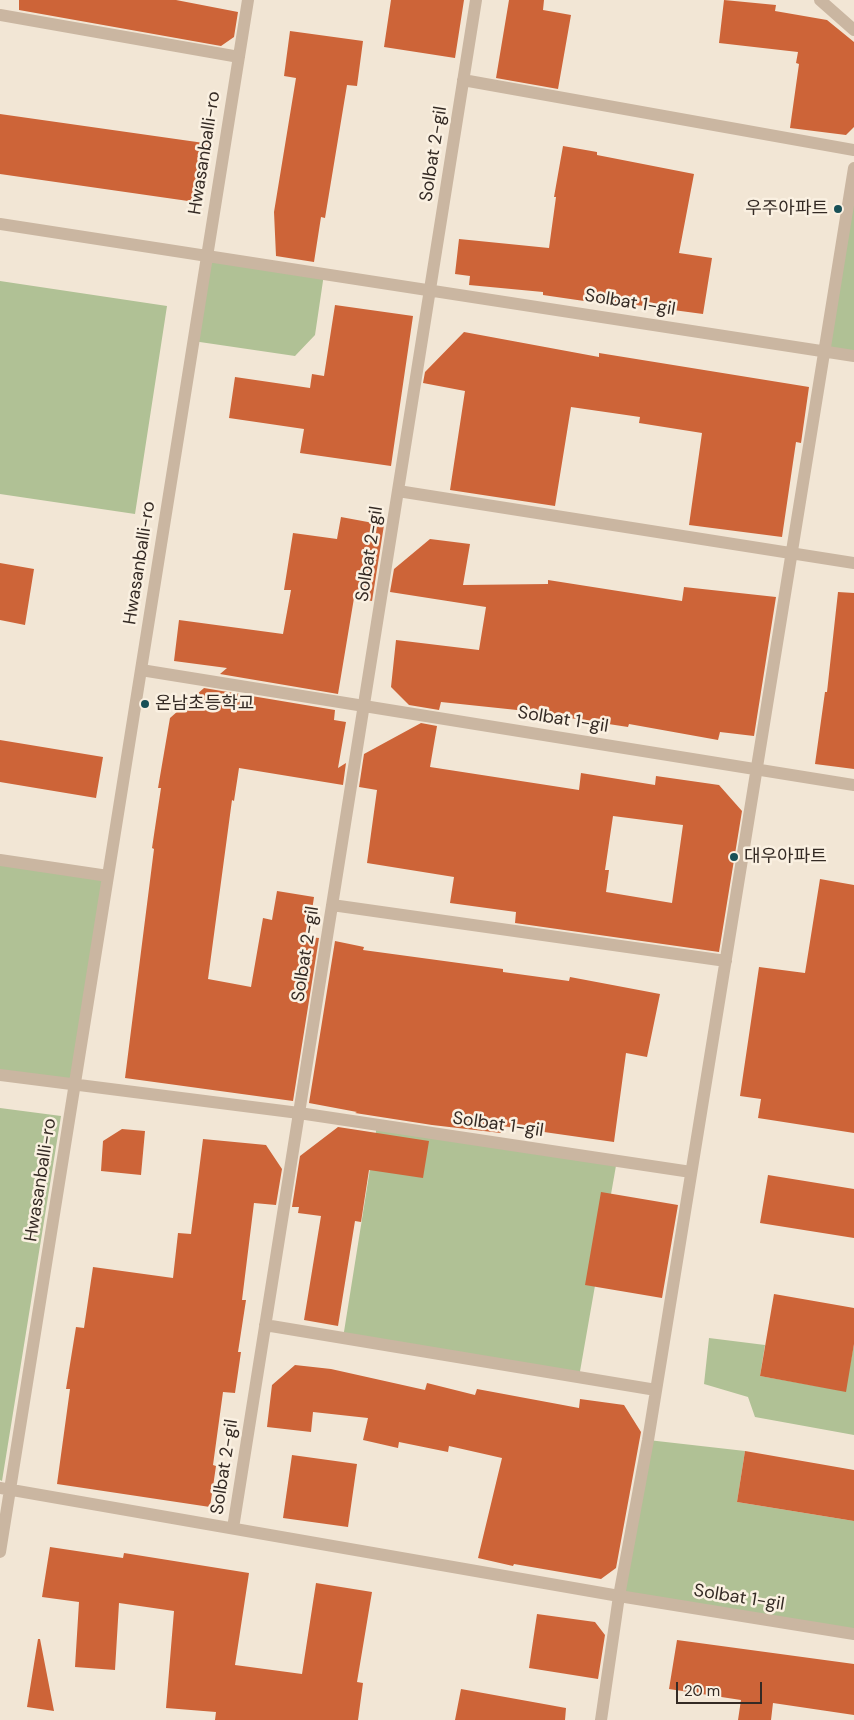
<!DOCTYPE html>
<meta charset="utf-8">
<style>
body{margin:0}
#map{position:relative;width:854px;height:1720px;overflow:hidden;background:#f2e6d5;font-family:"DM Sans",sans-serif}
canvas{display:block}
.scale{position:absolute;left:676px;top:1682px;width:86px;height:22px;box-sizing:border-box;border:2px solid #342a24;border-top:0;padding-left:6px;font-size:15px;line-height:18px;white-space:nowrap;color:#342a24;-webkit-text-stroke:4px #faf0e1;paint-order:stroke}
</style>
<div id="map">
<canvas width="854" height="1720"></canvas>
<div class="scale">20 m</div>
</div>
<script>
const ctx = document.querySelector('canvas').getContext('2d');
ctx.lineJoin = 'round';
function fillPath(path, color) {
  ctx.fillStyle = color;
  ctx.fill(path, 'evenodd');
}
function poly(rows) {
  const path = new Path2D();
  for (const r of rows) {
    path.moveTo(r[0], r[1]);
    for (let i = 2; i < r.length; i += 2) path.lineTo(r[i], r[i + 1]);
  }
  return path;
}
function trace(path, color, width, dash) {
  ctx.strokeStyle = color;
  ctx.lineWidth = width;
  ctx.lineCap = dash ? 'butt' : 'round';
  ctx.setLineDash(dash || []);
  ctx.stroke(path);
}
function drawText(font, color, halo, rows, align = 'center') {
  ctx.font = font + ' "DM Sans","Noto Sans KR",sans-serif';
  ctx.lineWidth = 5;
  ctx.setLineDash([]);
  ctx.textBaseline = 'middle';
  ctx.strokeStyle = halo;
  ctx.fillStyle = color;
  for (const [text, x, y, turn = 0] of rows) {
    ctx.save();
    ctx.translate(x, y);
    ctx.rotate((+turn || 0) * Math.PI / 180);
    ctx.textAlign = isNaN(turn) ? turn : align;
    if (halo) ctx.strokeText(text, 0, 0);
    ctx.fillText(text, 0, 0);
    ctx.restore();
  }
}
const green = poly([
 [854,166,854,356,824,351],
 [207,256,324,274,315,335,295,356,193,341],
 [0,281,167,306,135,514,0,494],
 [0,860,108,876,71,1080,0,1071],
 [0,1108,61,1116,2,1481,0,1480],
 [377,1125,617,1160,579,1377,343,1338],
 [709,1338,765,1345,760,1376,845,1391,854,1344,854,1435,755,1417,748,1397,704,1384],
 [648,1440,745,1451,737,1502,854,1521,854,1634,619,1596]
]);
const building = poly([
 [19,0,176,0,238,12,234,37,221,46,19,10],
 [391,0,464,0,455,58,384,47],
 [509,0,544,0,543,10,571,15,558,89,496,78],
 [724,0,776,5,775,11,827,20,854,42,854,127,846,135,790,128,799,64,796,63,798,52,719,43],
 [290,31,363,41,357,86,347,85,325,218,321,217,314,262,276,256,274,212,296,78,284,76],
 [0,114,211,144,202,203,0,174],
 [563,146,597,152,597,155,694,174,679,253,712,258,703,314,591,299,591,302,543,295,543,292,469,285,470,276,455,274,459,239,549,248,556,197,554,197],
 [335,305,413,316,391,466,300,453,304,429,229,418,235,377,310,388,312,374,324,376],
 [464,332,599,357,599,353,809,387,801,443,796,442,782,537,689,525,702,433,639,423,640,417,571,407,555,506,450,490,465,391,423,383,425,372],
 [341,517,384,525,372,601,354,598,338,694,220,674,227,668,174,661,179,620,283,634,291,590,284,590,293,533,337,539],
 [430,539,470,544,463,585,548,584,548,580,682,601,684,587,776,597,754,736,720,732,718,740,629,724,628,727,517,710,441,702,439,710,409,705,391,687,396,640,479,650,486,607,390,592,394,569],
 [0,563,34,569,25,625,0,620],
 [838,592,854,593,854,769,815,764,825,692,827,692],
 [204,688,335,710,334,720,346,722,338,768,346,763,343,785,239,768,234,801,232,800,208,979,251,987,263,918,272,920,277,891,314,897,308,937,319,938,293,1101,125,1078,154,849,152,848,161,788,158,788,170,718],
 [421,723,437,726,430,767,579,790,581,773,655,785,656,776,719,785,742,811,719,952,515,923,516,912,450,903,454,877,367,863,377,790,359,787,364,754],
 [613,816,683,825,672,903,606,892,609,870,605,870],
 [0,740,103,757,96,798,0,782],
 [820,879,854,885,854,1133,758,1118,761,1099,740,1096,759,967,805,973],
 [335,941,364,947,363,950,503,969,503,972,569,981,570,977,660,994,647,1057,626,1053,614,1142,502,1126,501,1133,432,1125,355,1113,357,1112,309,1103],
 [338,1127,429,1141,423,1178,369,1170,361,1222,355,1221,338,1326,304,1320,321,1216,298,1213,299,1207,292,1207,300,1156],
 [122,1129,145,1131,141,1175,101,1171,103,1141],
 [203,1139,266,1145,282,1169,276,1205,254,1203,242,1300,246,1300,238,1352,241,1352,235,1393,223,1392,213,1465,216,1466,210,1507,57,1484,70,1389,66,1389,76,1327,84,1328,93,1267,173,1278,178,1233,191,1234],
 [768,1175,854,1189,854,1238,760,1223],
 [601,1192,678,1205,662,1298,585,1285],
 [774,1294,854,1308,854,1344,846,1392,760,1376],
 [295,1365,331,1369,425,1390,427,1383,475,1395,477,1389,579,1408,580,1399,624,1405,641,1432,616,1568,601,1579,514,1564,513,1566,478,1558,502,1458,449,1446,448,1452,399,1442,398,1448,363,1440,368,1418,313,1412,311,1432,267,1427,272,1385],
 [745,1451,854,1470,854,1521,737,1502],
 [292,1455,357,1464,348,1527,283,1518],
 [50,1547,123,1558,124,1553,249,1573,235,1665,302,1674,316,1583,372,1592,357,1682,363,1683,358,1720,215,1720,216,1712,166,1708,174,1611,119,1603,115,1670,75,1667,79,1602,42,1597],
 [537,1614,595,1622,605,1635,598,1679,529,1668],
 [38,1639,40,1639,54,1711,27,1707],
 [677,1640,854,1664,854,1715,773,1703,771,1720,738,1720,741,1700,669,1689],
 [461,1689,566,1708,565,1720,455,1720]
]);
const street = poly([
 [820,0,854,30],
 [0,15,239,57],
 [463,80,854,150],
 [0,224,854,356],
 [398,491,854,563],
 [141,670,854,785],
 [0,860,108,876],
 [332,905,726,961],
 [0,1075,299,1113,691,1172],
 [265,1325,656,1390],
 [0,1488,619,1596,854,1634],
 [233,1528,476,0],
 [0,1552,248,0],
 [601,1720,619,1596,648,1440,854,168]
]);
const markers = [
 [838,209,5,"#185057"],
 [145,704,5,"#185057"],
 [734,857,5,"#185057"]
];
const streetNames = [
 ["Hwasanballi-ro",205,153,-81],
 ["Solbat 2-gil",434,154,-81],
 ["Solbat 1-gil",630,303,9],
 ["Solbat 2-gil",370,554,-81],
 ["Hwasanballi-ro",140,563,-81],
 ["Solbat 1-gil",563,720,9],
 ["Solbat 2-gil",306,954,-81],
 ["Solbat 1-gil",498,1125,8],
 ["Hwasanballi-ro",41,1180,-81],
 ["Solbat 2-gil",225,1467,-81],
 ["Solbat 1-gil",739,1598,9]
];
const poiNames = [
 ["우주아파트",828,209,"right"],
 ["온남초등학교",155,704],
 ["대우아파트",744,857]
];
fillPath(green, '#b0c195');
fillPath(building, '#cd6438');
trace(street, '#cab6a1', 12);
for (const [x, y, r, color] of markers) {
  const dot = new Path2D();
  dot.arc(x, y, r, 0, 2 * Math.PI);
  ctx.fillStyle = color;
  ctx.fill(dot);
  trace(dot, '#faf0e1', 2);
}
drawText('18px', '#342a24', '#faf0e1', streetNames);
drawText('18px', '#342a24', '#faf0e1', poiNames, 'left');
</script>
